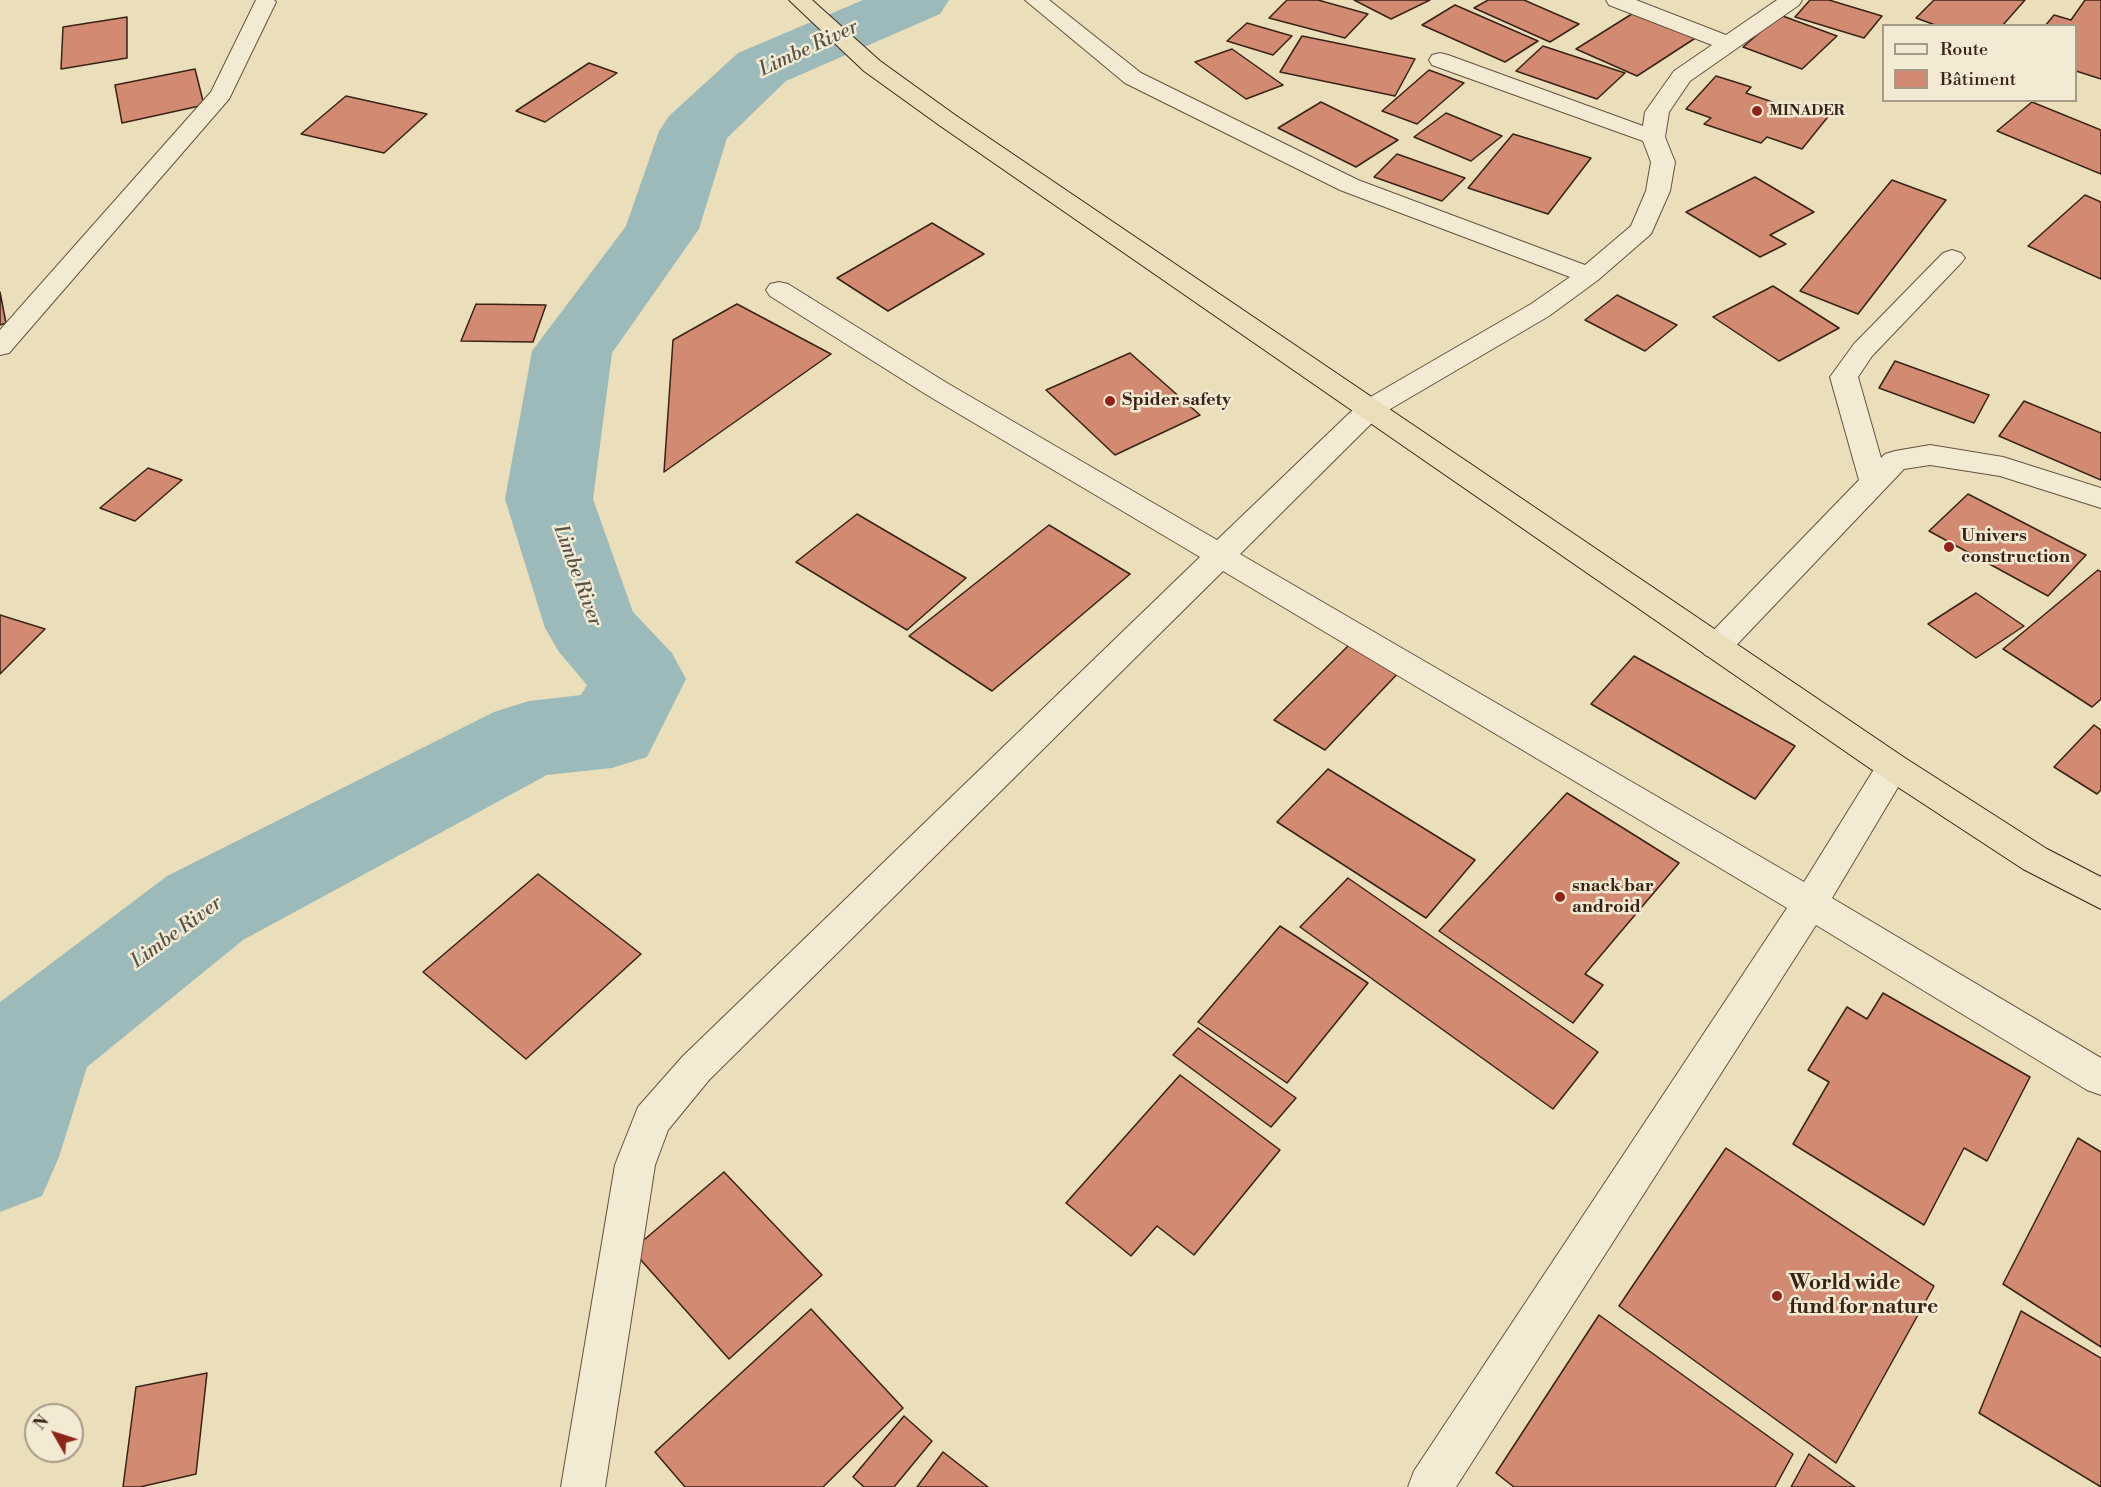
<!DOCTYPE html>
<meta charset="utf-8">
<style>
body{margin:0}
#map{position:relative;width:2101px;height:1487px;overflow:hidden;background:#ebdfbb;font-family:"Libre Bodoni",serif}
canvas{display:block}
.legend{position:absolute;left:1882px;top:24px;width:195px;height:78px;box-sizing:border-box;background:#f2ead3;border:2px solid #a89a87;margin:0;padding:8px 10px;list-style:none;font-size:18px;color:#392216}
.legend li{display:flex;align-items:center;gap:12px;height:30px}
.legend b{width:30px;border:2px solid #a89a87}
.north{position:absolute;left:24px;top:1403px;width:60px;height:60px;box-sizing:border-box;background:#f2ead3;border:2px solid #a89a87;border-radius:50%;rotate:309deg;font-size:16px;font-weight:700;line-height:24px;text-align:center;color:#392216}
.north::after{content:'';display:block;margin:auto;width:21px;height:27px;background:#8f2418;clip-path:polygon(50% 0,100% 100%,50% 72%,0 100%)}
</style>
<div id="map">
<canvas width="2101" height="1487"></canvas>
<ul class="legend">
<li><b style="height:8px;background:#f2ead3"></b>Route</li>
<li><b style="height:16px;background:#d28b72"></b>Bâtiment</li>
</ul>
<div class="north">N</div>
</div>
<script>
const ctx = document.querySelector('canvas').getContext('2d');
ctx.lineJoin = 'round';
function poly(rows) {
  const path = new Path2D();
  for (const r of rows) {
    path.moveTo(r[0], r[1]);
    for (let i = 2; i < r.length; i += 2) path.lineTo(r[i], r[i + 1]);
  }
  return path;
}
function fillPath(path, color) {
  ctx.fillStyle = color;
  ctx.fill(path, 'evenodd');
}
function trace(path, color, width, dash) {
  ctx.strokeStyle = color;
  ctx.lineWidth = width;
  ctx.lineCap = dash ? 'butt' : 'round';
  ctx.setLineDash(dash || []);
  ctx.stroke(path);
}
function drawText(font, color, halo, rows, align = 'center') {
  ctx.font = font + ' "Libre Bodoni",serif';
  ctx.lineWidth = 5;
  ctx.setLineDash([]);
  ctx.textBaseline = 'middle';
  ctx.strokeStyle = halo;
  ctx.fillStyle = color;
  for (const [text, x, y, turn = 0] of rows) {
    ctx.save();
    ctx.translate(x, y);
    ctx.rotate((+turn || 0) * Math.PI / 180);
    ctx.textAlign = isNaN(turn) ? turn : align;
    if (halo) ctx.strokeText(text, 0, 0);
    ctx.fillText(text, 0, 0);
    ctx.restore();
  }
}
const river = poly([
 [863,0,949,0,940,14,786,81,727,138,699,229,612,353,593,499,633,612,672,653,686,679,647,757,612,768,547,775,243,940,87,1067,59,1157,42,1196,0,1212,0,1002,167,876,494,712,529,701,581,695,587,685,559,652,545,628,505,499,532,351,626,226,659,131,669,116,738,53,863,0]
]);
const building = poly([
 [1287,0,1318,0,1368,14,1345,38,1269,18,1287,0],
 [1354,0,1430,0,1391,19,1354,0],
 [1488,0,1524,0,1579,24,1550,42,1474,8,1488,0],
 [1810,0,1829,0,1882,16,1864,38,1795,17,1810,0],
 [1934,0,2025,0,2002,26,1938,26,1916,18,1934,0],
 [2085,0,2101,0,2101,79,2076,71,2076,26,2045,26,2054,15,2071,20,2085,0],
 [1455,5,1538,41,1505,62,1422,25,1455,5],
 [1635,12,1697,37,1637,76,1576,49,1635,12],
 [1780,15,1837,36,1802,69,1743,47,1780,15],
 [127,17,127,58,61,69,63,27,127,17],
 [1247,23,1292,36,1273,55,1227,41,1247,23],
 [1302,36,1415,59,1395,96,1280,72,1302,36],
 [1543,46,1625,73,1597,99,1516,71,1543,46],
 [1232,49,1283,85,1246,99,1195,62,1232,49],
 [589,63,617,73,545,122,516,111,589,63],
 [195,69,204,105,122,123,115,85,195,69],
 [1429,70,1464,83,1417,124,1382,111,1429,70],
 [1716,76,1751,87,1746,93,1793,109,1798,103,1831,113,1802,149,1767,137,1761,143,1704,124,1711,118,1686,109,1716,76],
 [346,96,427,114,384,153,301,134,346,96],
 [1321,102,1398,140,1356,167,1278,128,1321,102],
 [2032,102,2101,130,2101,174,1997,131,2032,102],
 [1446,113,1502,136,1471,161,1414,137,1446,113],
 [1513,134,1591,158,1548,214,1468,188,1513,134],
 [1397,154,1465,178,1442,201,1374,177,1397,154],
 [1755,177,1814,212,1770,235,1786,244,1760,257,1686,212,1755,177],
 [1892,180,1946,200,1858,314,1800,291,1892,180],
 [2085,195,2101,202,2101,279,2028,246,2085,195],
 [932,223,984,254,888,311,837,278,932,223],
 [1773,286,1839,328,1779,361,1713,317,1773,286],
 [0,292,6,323,0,325,0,292],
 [1617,295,1677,325,1645,351,1585,320,1617,295],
 [476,304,546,305,533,342,461,341,476,304],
 [737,304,831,354,664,472,673,340,737,304],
 [1130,353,1200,415,1115,455,1046,390,1130,353],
 [1895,361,1989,395,1974,423,1879,388,1895,361],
 [2024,401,2101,433,2101,480,1999,436,2024,401],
 [148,468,182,480,135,521,100,508,148,468],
 [1968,494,2086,555,2048,596,1929,531,1968,494],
 [857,514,966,578,907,630,796,562,857,514],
 [1049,525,1130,574,992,691,909,636,1049,525],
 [2098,570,2101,572,2101,699,2092,707,2003,649,2098,570],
 [1976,593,2024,626,1976,658,1928,624,1976,593],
 [0,615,45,629,0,674,0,615],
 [1354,640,1403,668,1325,750,1274,720,1354,640],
 [1634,656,1795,746,1755,799,1591,704,1634,656],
 [2094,725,2101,730,2101,790,2097,794,2054,767,2094,725],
 [1328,769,1475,860,1426,918,1277,822,1328,769],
 [1567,793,1679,863,1585,974,1603,985,1573,1023,1439,931,1567,793],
 [538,874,641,954,526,1059,423,972,538,874],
 [1348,878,1598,1052,1553,1109,1300,927,1348,878],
 [1280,926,1368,983,1287,1083,1198,1022,1280,926],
 [1883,993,2030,1077,1987,1161,1964,1148,1924,1225,1793,1144,1829,1082,1808,1070,1847,1007,1867,1019,1883,993],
 [1198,1028,1296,1098,1271,1127,1173,1055,1198,1028],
 [1180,1075,1280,1150,1194,1255,1157,1226,1131,1256,1066,1203,1180,1075],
 [2078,1138,2101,1152,2101,1347,2003,1284,2078,1138],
 [1726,1148,1934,1286,1836,1463,1619,1306,1726,1148],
 [724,1172,822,1275,729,1359,632,1250,724,1172],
 [811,1309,903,1408,823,1487,685,1487,655,1452,811,1309],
 [2021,1311,2101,1358,2101,1487,1979,1413,2021,1311],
 [1599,1315,1793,1454,1775,1487,1514,1487,1496,1473,1599,1315],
 [207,1373,196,1474,140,1487,123,1487,136,1387,207,1373],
 [904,1416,932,1441,894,1487,864,1487,853,1477,904,1416],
 [943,1452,988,1487,917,1487,943,1452],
 [1809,1454,1855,1487,1791,1487,1809,1454]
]);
const minor = poly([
 [256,0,274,0,276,2,229,99,9,353,0,355,0,330,211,92,256,0],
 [1025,0,1049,0,1141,73,1358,180,1585,265,1631,226,1646,191,1651,162,1643,141,1432,65,1429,60,1432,55,1440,53,1448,55,1643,126,1645,112,1674,71,1712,45,1609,5,1606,0,1636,0,1726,35,1777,0,1802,0,1799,5,1690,81,1669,112,1665,137,1675,162,1670,191,1651,234,1598,280,1549,316,1380,415,1240,554,1804,882,1881,758,1893,754,1905,758,1910,767,1832,898,2101,1058,2101,1095,2087,1090,1816,925,1456,1487,1408,1487,1414,1471,1787,908,1223,571,709,1080,668,1130,655,1165,605,1487,561,1487,615,1165,638,1107,683,1056,1200,557,927,395,770,296,766,290,770,284,779,282,788,284,947,383,1217,540,1360,403,1531,304,1570,277,1340,190,1125,83,1025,0],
 [1952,250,1961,253,1965,258,1961,263,1872,356,1858,377,1881,458,1885,454,1895,451,1930,445,2003,457,2101,488,2101,508,2000,476,1930,465,1904,469,1727,655,1716,659,1705,655,1700,647,1705,639,1859,480,1830,377,1854,344,1943,253,1952,250]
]);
const highway = poly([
 [789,0,812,0,880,61,955,115,1905,758,2047,849,2101,877,2101,909,2023,869,1881,776,939,125,864,71,789,0]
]);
const markers = [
 [1757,111,6,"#8f2418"],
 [1110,401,6,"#8f2418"],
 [1949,547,6,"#8f2418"],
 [1560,897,6,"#8f2418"],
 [1777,1296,6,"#8f2418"]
];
const farPoinames = [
 ["MINADER",1769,111]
];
const poiNames = [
 ["Spider safety",1122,401],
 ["Univers",1961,537],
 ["construction",1961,558],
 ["snack bar",1572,887],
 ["android",1572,908]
];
const waterNames = [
 ["Limbe River",809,49,-25],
 ["Limbe River",577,576,70],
 ["Limbe River",177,933,-36]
];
const nearPoinames = [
 ["World wide",1789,1284],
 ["fund for nature",1789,1308]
];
fillPath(river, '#9bbab9');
fillPath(building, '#d28b72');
trace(building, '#392216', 1.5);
trace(minor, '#66513f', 2);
trace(highway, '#392216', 2);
fillPath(minor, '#f2ead3');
fillPath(highway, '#ebdfbb');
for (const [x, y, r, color] of markers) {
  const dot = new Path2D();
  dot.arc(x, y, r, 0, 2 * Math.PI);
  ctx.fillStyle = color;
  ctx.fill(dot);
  trace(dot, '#f2ead3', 2);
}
drawText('bold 15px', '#392216', '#f2ead3', farPoinames, 'left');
drawText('bold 18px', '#392216', '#f2ead3', poiNames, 'left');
drawText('italic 20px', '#565047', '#f2ead3', waterNames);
drawText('bold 21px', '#392216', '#f2ead3', nearPoinames, 'left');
</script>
